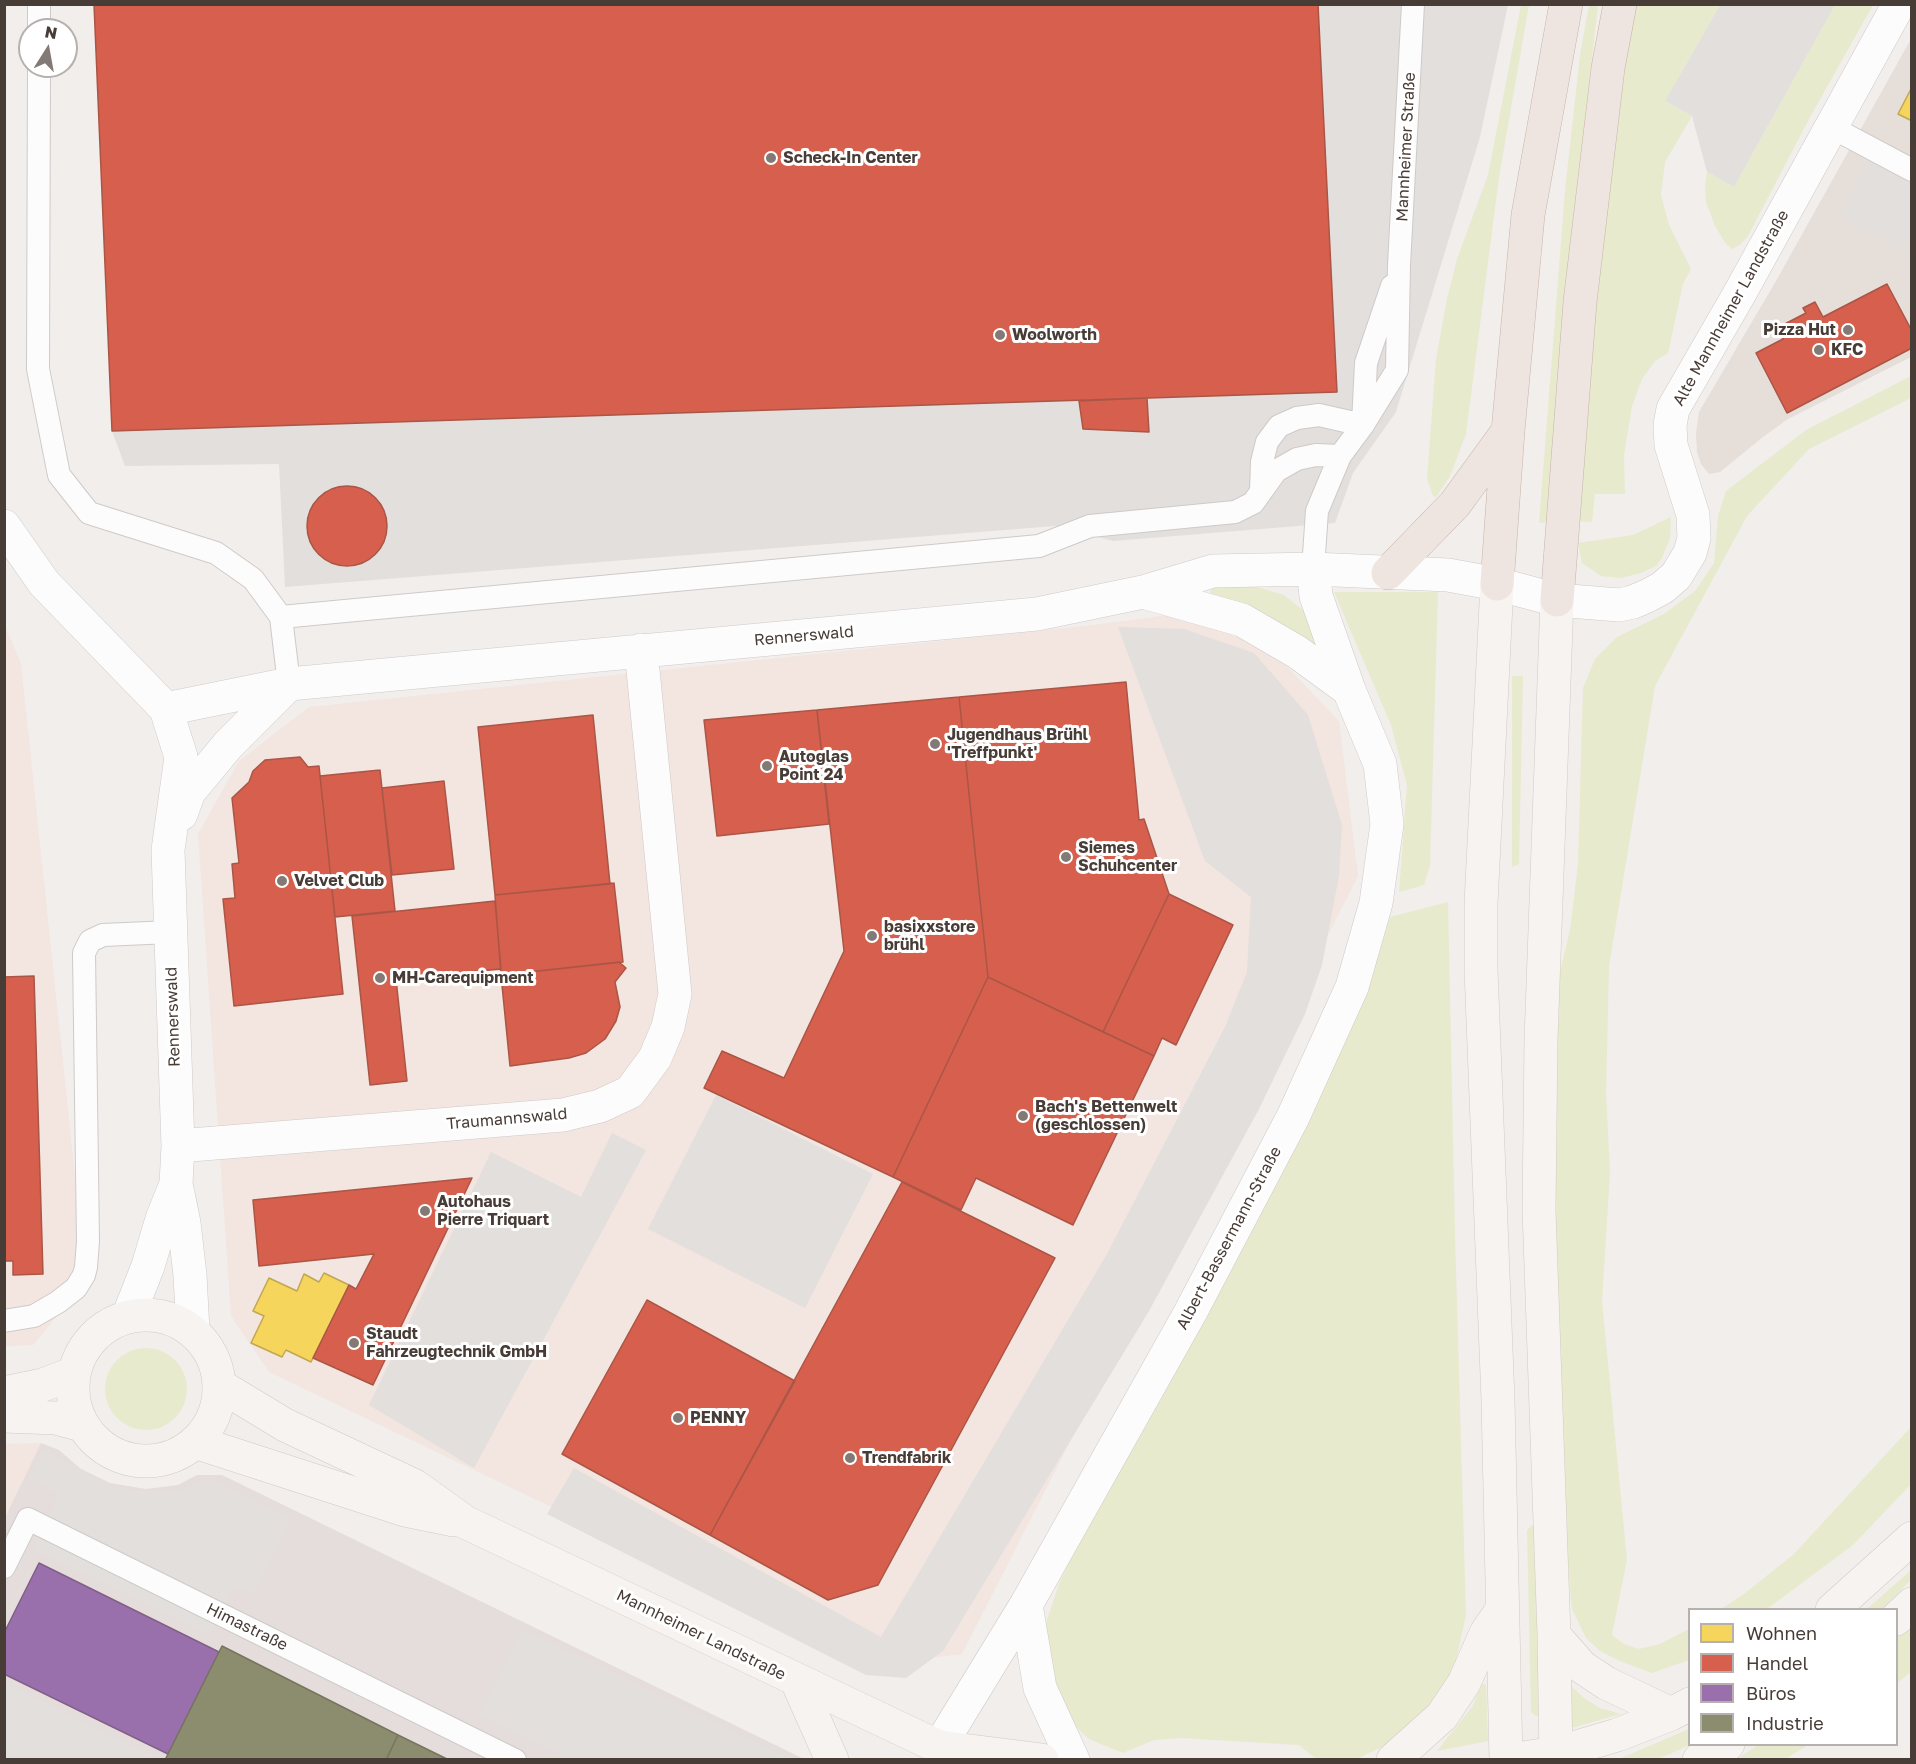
<!DOCTYPE html>
<meta charset="utf-8">
<style>
body{margin:0}
#map{position:relative;width:1916px;height:1764px;overflow:hidden;background:#f1eeec;font-family:"Golos Text",sans-serif}
canvas{display:block}
.frame{position:absolute;inset:0;border:6px solid #483c37;pointer-events:none}
.legend{position:absolute;left:1688px;top:1608px;width:210px;height:138px;box-sizing:border-box;background:#fff;border:2px solid #b6b1af;margin:0;padding:8px 10px;list-style:none;font-size:18px;color:#483c37}
.legend li{display:flex;align-items:center;gap:12px;height:30px}
.legend b{width:30px;border:2px solid #b6b1af}
.north{position:absolute;left:18px;top:18px;width:60px;height:60px;box-sizing:border-box;background:#fff;border:2px solid #b6b1af;border-radius:50%;rotate:11deg;font-size:16px;font-weight:700;line-height:24px;text-align:center;color:#483c37}
.north::after{content:'';display:block;margin:auto;width:21px;height:27px;background:#837a76;clip-path:polygon(50% 0,100% 100%,50% 72%,0 100%)}
</style>
<div id="map">
<canvas width="1916" height="1764"></canvas>
<div class="frame"></div>
<ul class="legend">
<li><b style="height:16px;background:#f6d55c"></b>Wohnen</li>
<li><b style="height:16px;background:#d6604d"></b>Handel</li>
<li><b style="height:16px;background:#9970ab"></b>Büros</li>
<li><b style="height:16px;background:#8c8c6e"></b>Industrie</li>
</ul>
<div class="north">N</div>
</div>
<script>
const ctx = document.querySelector('canvas').getContext('2d');
ctx.lineJoin = 'round';
function fillPath(path, color) {
  ctx.fillStyle = color;
  ctx.fill(path, 'evenodd');
}
function poly(rows) {
  const path = new Path2D();
  for (const r of rows) {
    if (r.length === 3) {
      path.moveTo(r[0] + r[2], r[1]);
      path.arc(r[0], r[1], r[2], 0, 2 * Math.PI);
      continue;
    }
    path.moveTo(r[0], r[1]);
    for (let i = 2; i < r.length; i += 2) path.lineTo(r[i], r[i + 1]);
  }
  return path;
}
function trace(path, color, width, dash) {
  ctx.strokeStyle = color;
  ctx.lineWidth = width;
  ctx.lineCap = dash ? 'butt' : 'round';
  ctx.setLineDash(dash || []);
  ctx.stroke(path);
}
function drawText(font, color, halo, rows, align = 'center') {
  ctx.font = font + ' "Golos Text",sans-serif';
  ctx.lineWidth = 6;
  ctx.setLineDash([]);
  ctx.textBaseline = 'middle';
  ctx.strokeStyle = halo;
  ctx.fillStyle = color;
  for (const [text, x, y, turn = 0] of rows) {
    ctx.save();
    ctx.translate(x, y);
    ctx.rotate((+turn || 0) * Math.PI / 180);
    ctx.textAlign = isNaN(turn) ? turn : align;
    if (halo) ctx.strokeText(text, 0, 0);
    ctx.fillText(text, 0, 0);
    ctx.restore();
  }
}
const residential = poly([
 [1911,39,1911,357,1788,419,1763,437,1720,472,1709,474,1701,464,1697,452,1696,433,1699,412,1776,281]
]);
const commercial = poly([
 [1177,614,1272,651,1339,721,1358,876,962,1654,880,1664,269,1372,231,1316,198,834,239,761,309,707,1094,625],
 [4,623,21,664,86,1281,33,1345,5,1346],
 [41,1443,5,1520,5,1444]
]);
const industrial = poly([
 [41,1443,59,1450,81,1469,110,1483,146,1489,178,1485,197,1475,222,1475,804,1759,5,1759,4,1520]
]);
const green = poly([
 [1521,5,1529,5,1499,177,1466,434,1450,476,1436,497,1433,496,1427,479,1436,359,1447,299,1457,259,1488,175],
 [1589,5,1598,5,1568,267,1549,522,1539,523,1565,190,1580,55],
 [1635,5,1720,5,1665,101,1692,116,1665,162,1661,195,1669,225,1691,269,1683,284,1668,353,1655,361,1642,379,1632,406,1624,455,1625,494,1595,494,1592,522,1576,521,1604,196],
 [1835,5,1873,5,1809,119,1748,236,1740,245,1732,249,1726,244,1715,226,1706,202,1705,187,1707,172,1734,187],
 [1911,376,1911,398,1809,449,1747,516,1655,686,1609,966,1606,1094,1610,1172,1602,1301,1627,1560,1612,1635,1624,1644,1639,1649,1660,1644,1689,1629,1689,1660,1652,1673,1622,1662,1600,1651,1586,1638,1572,1609,1566,1543,1551,1298,1555,1012,1560,972,1570,930,1578,864,1583,688,1595,659,1617,637,1664,614,1695,591,1714,563,1718,516,1726,491,1806,430],
 [1671,517,1670,539,1662,558,1656,566,1641,573,1621,578,1601,576,1582,563,1578,543,1633,535],
 [1214,585,1257,587,1284,595,1305,612,1319,653,1212,596,1210,592],
 [1334,592,1438,592,1430,865,1424,885,1399,892,1407,785,1391,725],
 [1512,676,1523,676,1519,864,1512,867],
 [1448,902,1455,1235,1466,1615,1454,1670,1426,1714,1388,1744,1357,1759,1316,1759,1299,1745,1181,1738,1154,1740,1123,1753,1089,1739,1069,1720,1052,1678,1045,1626,1060,1581,1095,1511,1282,1166,1351,1029,1379,954,1390,917],
 [146,1389,41],
 [1911,1427,1911,1484,1853,1545,1767,1609,1721,1609,1744,1594,1794,1554],
 [1532,1525,1536,1526,1541,1715,1536,1716,1531,1712,1527,1530],
 [1911,1570,1911,1580,1885,1606,1881,1609,1867,1609],
 [1911,1622,1911,1672,1897,1683,1896,1636],
 [1482,1684,1486,1685,1488,1741,1437,1751,1472,1707],
 [1570,1685,1584,1698,1600,1708,1621,1714,1571,1728],
 [1689,1729,1690,1745,1658,1759,1619,1759],
 [1758,1745,1758,1744,1808,1745,1785,1759,1737,1759]
]);
const parking = poly([
 [1318,5,1508,5,1480,137,1396,412,1353,473,1335,523,1113,541,1055,526,285,587,279,464,125,466,112,431,1336,392],
 [1720,5,1835,5,1734,187,1707,172,1692,116,1665,101],
 [1867,161,1911,183,1911,237,1905,250,1839,216],
 [1118,627,1184,629,1254,653,1308,715,1342,825,1339,876,1322,965,1305,1014,1259,1109,1149,1311,943,1651,906,1678,866,1675,547,1514,574,1468,881,1637,1107,1254,1225,1027,1247,972,1251,897,1205,861],
 [716,1095,873,1174,805,1308,648,1229],
 [612,1133,646,1150,474,1468,369,1405,491,1152,581,1197],
 [44,1450,111,1487,144,1491,176,1491,209,1479,290,1519,253,1594,235,1585,210,1635,33,1549,60,1495,29,1478],
 [522,1629,787,1758,786,1760,572,1759,479,1715],
 [4,1683,152,1756,151,1759,5,1759]
]);
const homes = poly([
 [1912,87,1912,121,1898,114,1912,87],
 [324,1273,349,1285,311,1362,286,1350,282,1357,251,1343,264,1316,253,1311,269,1278,297,1291,304,1274,319,1282,324,1273]
]);
const shops = poly([
 [94,4,1318,4,1337,392,112,431,94,4],
 [1887,284,1912,331,1912,348,1787,413,1756,353,1783,339,1777,328,1806,313,1803,308,1815,302,1823,317,1887,284],
 [1147,398,1149,432,1083,429,1079,401,1147,398],
 [347,526,40],
 [1126,682,1139,820,1144,819,1169,894,1103,1032,988,977,959,697,1126,682],
 [959,697,988,977,893,1177,704,1088,722,1051,784,1078,844,951,817,710,959,697],
 [817,710,829,824,717,836,704,720,817,710],
 [593,715,610,884,495,895,478,727,593,715],
 [300,757,308,767,319,766,343,994,234,1006,223,899,235,898,232,864,239,863,232,798,249,782,253,771,265,760,300,757],
 [380,770,395,911,335,917,320,776,380,770],
 [444,781,454,869,392,875,382,788,444,781],
 [614,883,623,962,501,975,495,895,614,883],
 [1169,894,1233,925,1176,1045,1162,1038,1154,1056,1103,1032,1169,894],
 [495,901,501,969,396,979,407,1081,370,1085,352,916,495,901],
 [619,962,626,968,615,982,620,1007,616,1021,605,1039,586,1053,569,1058,510,1066,501,975,619,962],
 [34,976,43,1274,13,1275,13,1261,4,1261,4,977,34,976],
 [988,977,1154,1056,1073,1225,976,1178,961,1210,893,1177,988,977],
 [472,1178,373,1385,313,1358,349,1285,356,1289,374,1254,259,1266,253,1200,472,1178],
 [902,1182,1055,1258,878,1585,828,1600,710,1535,902,1182],
 [647,1300,795,1381,710,1535,562,1454,647,1300]
]);
const offices = poly([
 [39,1563,219,1652,168,1754,4,1674,4,1633,39,1563]
]);
const industry = poly([
 [222,1646,398,1735,386,1760,165,1760,222,1646],
 [398,1735,449,1760,386,1760,398,1735]
]);
const service = poly([
 [39,30,39,4],
 [39,66,38,369,59,475,89,513,216,553,253,579,281,617,289,684],
 [1831,127,1912,170],
 [1363,423,1366,363,1392,286],
 [1261,492,1262,462,1267,442,1279,426,1297,418,1319,415,1363,425],
 [1313,569,1317,511,1340,456,1363,425,1397,370,1399,265,1413,4],
 [281,617,1039,546,1090,526,1235,512,1253,503,1276,471,1297,459,1316,455,1340,456],
 [4,1321,34,1316,58,1302,76,1288,84,1275,86,1267,88,1241,84,953,90,941,103,935,170,932],
 [4,1567,28,1519,515,1760]
]);
const minor = poly([
 [4,526,44,583,166,709,181,757,168,850,178,1146,176,1184,184,1223,190,1275,193,1331],
 [1143,592,1242,620,1297,652,1349,690],
 [166,709,289,684,1037,614,1143,592,1213,571,1313,569,1448,575,1497,584,1557,600,1619,605,1633,602,1647,596,1662,588,1676,576,1690,553,1694,538,1693,515,1671,445,1670,425,1673,409,1741,291,1899,4],
 [181,814,189,792,228,745,289,684],
 [178,1146,563,1115,600,1106,630,1092,655,1058,668,1027,675,994,641,650],
 [128,1317,148,1266,162,1219,176,1184],
 [1026,1605,1040,1688,1073,1760],
 [939,1747,1026,1605,1190,1313,1293,1117,1352,987,1376,903,1387,824,1380,764,1349,690,1316,596,1313,569]
]);
const secondary = poly([
 [1497,584,1481,903,1481,970,1498,1400,1506,1760],
 [146,1388,73],
 [219,1385,285,1425,415,1486,465,1522,939,1747,955,1760],
 [4,1393,43,1385,74,1373],
 [4,1416,56,1418,82,1425],
 [195,1442,405,1510,454,1520],
 [1832,1610,1912,1538],
 [1896,1619,1912,1604],
 [1554,1635,1582,1667,1606,1683,1671,1714],
 [797,1681,832,1760],
 [939,1747,1042,1760],
 [1393,1760,1442,1716,1464,1683,1486,1633,1501,1611],
 [1509,1760,1556,1753,1617,1735,1671,1714,1690,1704],
 [1556,1760,1554,1635,1539,1210,1541,1039,1557,600],
 [1699,1760,1728,1744]
]);
const trunk = poly([
 [1388,573,1455,504,1508,431],
 [1497,584,1508,431,1528,215,1566,4],
 [1557,600,1580,302,1608,68,1620,4]
]);
const markers = [
 [771,158,6,"#837a76"],
 [1848,330,6,"#837a76"],
 [1000,335,6,"#837a76"],
 [1819,350,6,"#837a76"],
 [935,744,6,"#837a76"],
 [767,766,6,"#837a76"],
 [1066,857,6,"#837a76"],
 [282,881,6,"#837a76"],
 [872,936,6,"#837a76"],
 [380,978,6,"#837a76"],
 [1023,1116,6,"#837a76"],
 [425,1211,6,"#837a76"],
 [354,1343,6,"#837a76"],
 [678,1418,6,"#837a76"],
 [850,1458,6,"#837a76"]
];
const streetNames = [
 ["Mannheimer Straße",1406,147,-87],
 ["Alte Mannheimer Landstraße",1731,308,-61],
 ["Rennerswald",804,636,-5],
 ["Rennerswald",173,1017,-92],
 ["Traumannswald",507,1119,-5],
 ["Albert-Bassermann-Straße",1229,1238,-62],
 ["Himastraße",247,1627,26],
 ["Mannheimer Landstraße",701,1635,26]
];
const poiNames = [
 ["Scheck-In Center",783,158],
 ["Pizza Hut",1836,330,"right"],
 ["Woolworth",1012,335],
 ["KFC",1831,350],
 ["Jugendhaus Brühl",947,735],
 ["'Treffpunkt'",947,753],
 ["Autoglas",779,757],
 ["Point 24",779,775],
 ["Siemes",1078,848],
 ["Schuhcenter",1078,866],
 ["Velvet Club",294,881],
 ["basixxstore",884,927],
 ["brühl",884,945],
 ["MH-Carequipment",392,978],
 ["Bach's Bettenwelt",1035,1107],
 ["(geschlossen)",1035,1125],
 ["Autohaus",437,1202],
 ["Pierre Triquart",437,1220],
 ["Staudt",366,1334],
 ["Fahrzeugtechnik GmbH",366,1352],
 ["PENNY",690,1418],
 ["Trendfabrik",862,1458]
];
fillPath(residential, '#e5ded9');
fillPath(commercial, '#f3e5df');
fillPath(industrial, '#e4dddb');
fillPath(green, '#e8eacd');
fillPath(parking, '#e3dfdd');
fillPath(homes, '#f6d55c');
trace(homes, '#c2a751', 1.5);
fillPath(shops, '#d6604d');
trace(shops, '#ab5546', 1.5);
fillPath(offices, '#9970ab');
trace(offices, '#816088', 1.5);
fillPath(industry, '#8c8c6e');
trace(industry, '#78745e', 1.5);
trace(service, '#cecac8', 24);
trace(minor, '#cecac8', 34);
trace(secondary, '#d2cac4', 34);
trace(trunk, '#c8b2a8', 34);
trace(service, '#fdfcfc', 22);
trace(minor, '#fdfcfc', 33);
trace(secondary, '#f7f3f0', 33);
trace(trunk, '#eee5e0', 33);
for (const [x, y, r, color] of markers) {
  const dot = new Path2D();
  dot.arc(x, y, r, 0, 2 * Math.PI);
  ctx.fillStyle = color;
  ctx.fill(dot);
  trace(dot, '#fff', 2);
}
drawText('16px', '#483c37', '#fff', streetNames);
drawText('bold 16px', '#483c37', '#fff', poiNames, 'left');
</script>
